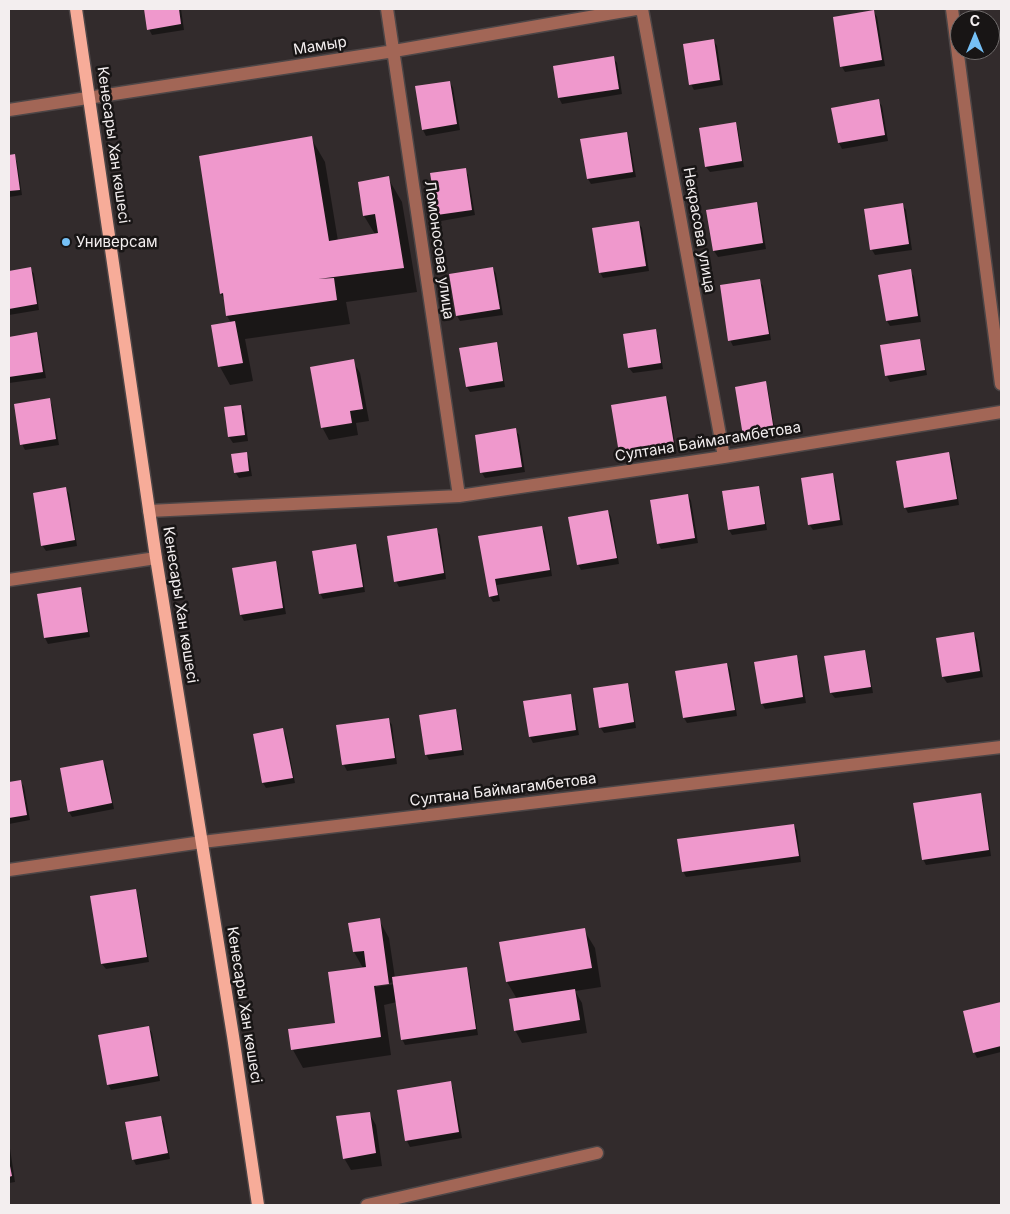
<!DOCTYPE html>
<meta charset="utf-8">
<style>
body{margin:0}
#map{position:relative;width:1010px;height:1214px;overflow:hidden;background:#322b2c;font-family:Inter,sans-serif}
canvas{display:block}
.frame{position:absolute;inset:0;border:10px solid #f3eeef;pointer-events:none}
.north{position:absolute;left:950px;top:10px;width:50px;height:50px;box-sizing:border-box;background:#181515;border:1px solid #706c6c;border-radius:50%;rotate:0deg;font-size:14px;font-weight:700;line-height:20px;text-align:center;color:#f3eeef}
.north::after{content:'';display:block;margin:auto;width:18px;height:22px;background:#75c0f6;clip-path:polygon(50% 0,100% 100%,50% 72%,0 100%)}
</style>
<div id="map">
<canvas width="1010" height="1214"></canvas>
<div class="frame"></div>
<div class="north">С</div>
</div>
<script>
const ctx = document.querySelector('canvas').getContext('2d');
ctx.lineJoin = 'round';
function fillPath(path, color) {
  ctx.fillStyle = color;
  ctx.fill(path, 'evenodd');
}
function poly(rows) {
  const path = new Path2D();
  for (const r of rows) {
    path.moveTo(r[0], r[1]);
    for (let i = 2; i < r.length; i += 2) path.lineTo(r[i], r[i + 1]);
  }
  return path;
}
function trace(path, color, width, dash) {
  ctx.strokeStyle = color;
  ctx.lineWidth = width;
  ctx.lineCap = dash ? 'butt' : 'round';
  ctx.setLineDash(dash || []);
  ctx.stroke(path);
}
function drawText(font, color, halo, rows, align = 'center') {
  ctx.font = font + ' Inter,sans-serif';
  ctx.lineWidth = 5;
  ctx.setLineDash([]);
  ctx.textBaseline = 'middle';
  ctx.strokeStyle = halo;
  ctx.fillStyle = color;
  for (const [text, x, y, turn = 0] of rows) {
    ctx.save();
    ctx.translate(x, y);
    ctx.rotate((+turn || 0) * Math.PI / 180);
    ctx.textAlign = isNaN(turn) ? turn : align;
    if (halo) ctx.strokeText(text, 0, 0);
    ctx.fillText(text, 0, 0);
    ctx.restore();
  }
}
const shadow = poly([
 [145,9,181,9,184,30,152,35,149,29],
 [874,12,877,17,885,66,845,72,842,67],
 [713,40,717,46,723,85,694,90,691,84],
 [613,58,617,63,622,94,562,104,559,98,554,67],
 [450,82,453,88,460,130,426,136,423,130,416,87],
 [878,101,882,106,888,141,842,149,839,143],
 [735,124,738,129,744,167,710,172,706,167],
 [626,133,629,139,636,177,591,184,588,179],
 [311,138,325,162,338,241,375,234,364,216,388,178,402,202,417,292,346,302,350,324,245,339,253,381,230,385,220,367,212,326,231,323,227,316,225,300,221,294],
 [9,156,14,156,17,162,22,195,9,197],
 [465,169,468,175,475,215,441,221,438,215],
 [756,204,759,209,766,249,718,257,714,251,708,211],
 [902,204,906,210,912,250,875,255,872,250],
 [638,222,642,228,649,271,603,278,600,272],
 [30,268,34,274,39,310,9,315,9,272],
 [493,268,496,274,503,315,460,321,457,316],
 [910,271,914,277,921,322,890,326,887,321],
 [759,281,763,286,771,340,733,346,730,340],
 [655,331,658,336,663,369,633,373,629,368],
 [36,334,39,339,46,378,9,383,9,338],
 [919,340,922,346,927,375,890,382,887,376,882,346],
 [496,343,499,349,505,387,470,392,467,387],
 [353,361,360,373,369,421,356,423,358,435,329,440,322,427],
 [765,383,768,389,776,437,747,441,744,436],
 [666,398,669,404,676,450,623,459,620,453,612,406],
 [49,400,52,405,59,445,25,450,22,444],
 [241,406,244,412,248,441,233,443,229,437,226,408],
 [515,430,519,435,525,472,485,478,482,473],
 [246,453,249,459,252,476,239,478,235,472],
 [948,454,952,460,959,505,908,513,905,507],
 [832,474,835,480,843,525,813,530,809,524],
 [758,487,761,493,767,530,732,535,729,530],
 [66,489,69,494,77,546,46,551,42,545],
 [688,495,691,501,698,543,661,549,658,543],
 [608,511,611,517,619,564,581,570,578,564],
 [542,527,545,533,552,576,497,585,500,601,493,602,490,597,480,537],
 [436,530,440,535,446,579,399,587,396,581],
 [355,545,359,551,365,592,323,599,320,593],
 [275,562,278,568,286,614,244,621,241,615],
 [80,588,83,594,90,637,48,644,45,638,38,595],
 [974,634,977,640,983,677,947,683,943,677],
 [864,651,867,657,873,693,835,698,831,693],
 [796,657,799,662,806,703,765,709,762,703],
 [727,664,730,670,737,716,687,723,684,718],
 [627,684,630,690,636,728,604,733,600,727],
 [570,695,573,701,579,735,533,743,530,737,525,702],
 [455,710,458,716,464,755,429,760,426,754],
 [388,719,392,725,397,764,347,771,344,765,338,726],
 [283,730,286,736,295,783,266,788,263,783],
 [103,762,106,767,114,809,72,817,69,812],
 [21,782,24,787,30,820,9,824,9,783],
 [980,795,983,801,991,856,926,865,923,859],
 [794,825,797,831,801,862,686,877,683,871],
 [135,890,138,896,149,962,106,969,102,964],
 [379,920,389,938,395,978,466,968,469,974,478,1035,405,1045,402,1039,397,1002,384,1005,391,1055,303,1068,293,1050,336,1024,363,968,354,952,350,924],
 [395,982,395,984,376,987,376,985],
 [584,930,595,948,601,987,575,991,582,1003,587,1033,522,1043,515,1030,517,999,507,982],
 [1001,1003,1001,1052,977,1058,974,1052,964,1012],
 [148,1027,152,1033,160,1081,111,1090,108,1084],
 [450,1082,453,1088,462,1138,410,1147,407,1141,398,1091],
 [369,1113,376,1125,382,1166,351,1170,344,1158],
 [160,1117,164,1123,170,1159,136,1165,133,1159],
 [9,1142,15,1182,9,1183]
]);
const building = poly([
 [144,9,179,9,181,24,147,30],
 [874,10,882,60,840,67,833,17],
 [714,39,720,80,689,85,683,44],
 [614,56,619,89,558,98,553,66],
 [450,81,457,124,422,130,415,86],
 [879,99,885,135,838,143,831,108],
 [736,122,742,161,705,167,699,128],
 [627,132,633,172,587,179,580,139],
 [312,136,329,241,378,233,375,214,363,216,358,182,389,176,404,268,318,279,334,278,337,300,226,316,223,293,220,294,199,156],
 [15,154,20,190,9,191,9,155],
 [466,168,472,210,437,215,430,173],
 [757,202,763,243,713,251,706,210],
 [903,203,909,244,870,250,864,209],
 [639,221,646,266,599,273,592,228],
 [31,267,37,304,9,309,9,271],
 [493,267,500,309,456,316,449,274],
 [911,269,918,316,886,321,878,275],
 [760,279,769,334,728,341,720,285],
 [235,321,243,363,218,367,211,325],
 [656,329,661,363,628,368,623,334],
 [37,332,43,372,9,377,9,337],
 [920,339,925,370,885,376,880,345],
 [497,342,503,381,466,387,459,348],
 [354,359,363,409,350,411,352,423,321,428,310,367],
 [766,381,774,431,743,436,735,387],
 [666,396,674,444,619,453,611,405],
 [50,398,56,439,20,445,14,404],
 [241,405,245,435,228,437,224,407],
 [516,428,522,467,480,473,475,435],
 [247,452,249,471,234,473,231,454],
 [949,452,957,499,904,508,896,461],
 [833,473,840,520,808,525,801,478],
 [759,486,765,524,728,530,722,491],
 [66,487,75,540,41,546,33,493],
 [688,494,695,538,657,544,650,500],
 [608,510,617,558,577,565,568,517],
 [542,526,550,570,495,579,498,595,489,597,478,536],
 [437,528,444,573,394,582,387,536],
 [356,544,363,587,319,594,312,551],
 [276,561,283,608,240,615,232,568],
 [81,587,88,632,44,638,37,594],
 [974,632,980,671,942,677,936,638],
 [865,650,871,687,830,693,824,656],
 [797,655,803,697,761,704,754,662],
 [727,663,735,710,683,718,675,671],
 [628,683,634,722,599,728,593,688],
 [571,694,576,730,529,737,523,701],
 [456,709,462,750,425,755,419,715],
 [389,718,395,758,342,765,336,725],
 [283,728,293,778,262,783,253,734],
 [103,760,112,803,68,812,60,768],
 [21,780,27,815,9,818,9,782],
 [981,793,989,850,922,860,913,803],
 [794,824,799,856,682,872,677,839],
 [136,889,147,957,101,964,90,896],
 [380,918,389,984,374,986,381,1037,291,1050,288,1029,335,1023,328,972,366,967,364,951,353,952,348,923],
 [585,928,592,968,506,982,499,942],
 [467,967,476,1029,401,1040,392,977],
 [575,989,580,1020,514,1031,509,999],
 [1001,1002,1001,1046,973,1053,963,1011],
 [149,1026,158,1076,107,1085,98,1035],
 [451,1081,459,1132,405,1141,397,1090],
 [370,1112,376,1153,343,1159,336,1116],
 [161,1116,168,1153,132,1160,125,1122],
 [9,1161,12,1176,9,1177]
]);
const minor = poly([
 [387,9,459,496],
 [642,9,724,457],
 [952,9,1001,384],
 [9,110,394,51,636,9],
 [149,511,459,496,724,457,1001,412],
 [9,580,156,558],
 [9,870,202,842,1001,747],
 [367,1205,597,1153]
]);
const major = poly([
 [76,9,156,558,233,1036,258,1205]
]);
const markers = [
 [66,242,5,"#75c0f6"]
];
const streetNames = [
 ["Мамыр",320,46,-9],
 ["Кенесары Хан көшесі",113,145,82],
 ["Некрасова улица",699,230,80],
 ["Ломоносова улица",439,250,82],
 ["Султана Баймагамбетова",708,442,-9],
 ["Кенесары Хан көшесі",180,605,81],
 ["Султана Баймагамбетова",503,790,-7],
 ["Кенесары Хан көшесі",244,1005,81]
];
const poiNames = [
 ["Универсам",76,242]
];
fillPath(shadow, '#0007');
fillPath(building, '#ef98cc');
trace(minor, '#4d4647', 15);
trace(major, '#4d4647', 15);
trace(minor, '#a26656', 12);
trace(major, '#f7ac99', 12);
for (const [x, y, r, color] of markers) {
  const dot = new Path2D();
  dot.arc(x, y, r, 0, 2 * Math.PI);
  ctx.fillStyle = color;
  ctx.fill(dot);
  trace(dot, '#181515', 2);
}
drawText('15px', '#f3eeef', '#181515', streetNames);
drawText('15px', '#f3eeef', '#181515', poiNames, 'left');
</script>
